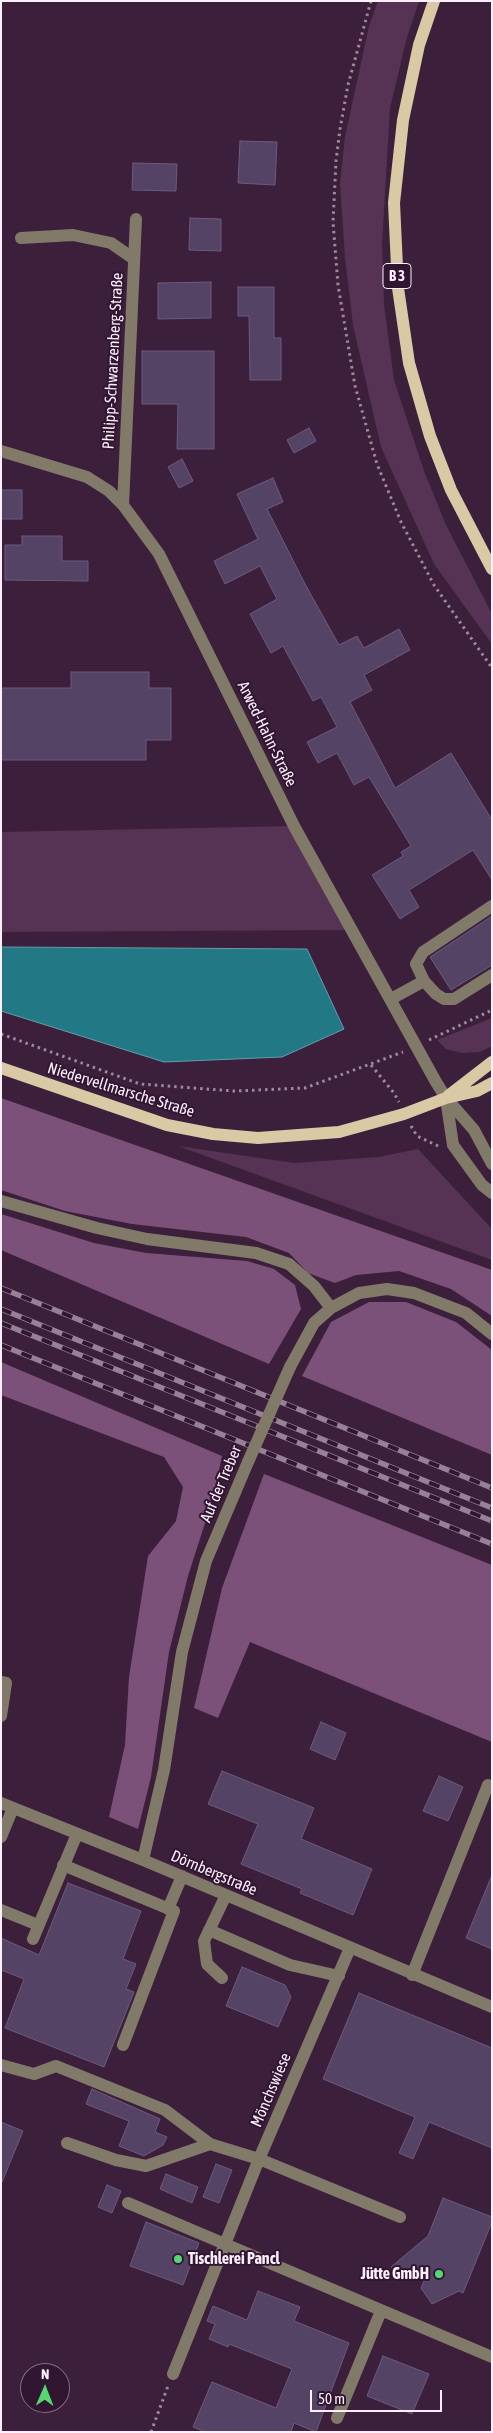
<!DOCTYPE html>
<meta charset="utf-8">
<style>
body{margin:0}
#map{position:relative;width:493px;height:2433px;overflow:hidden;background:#3c203b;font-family:"Asap Condensed",sans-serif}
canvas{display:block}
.frame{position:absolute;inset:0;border:2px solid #fdeefc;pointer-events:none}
.north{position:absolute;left:20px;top:2363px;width:50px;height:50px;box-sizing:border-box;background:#311631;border:1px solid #836c82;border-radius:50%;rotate:1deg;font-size:14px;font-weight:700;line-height:20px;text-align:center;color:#fdeefc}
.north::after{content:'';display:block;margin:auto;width:18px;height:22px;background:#55d671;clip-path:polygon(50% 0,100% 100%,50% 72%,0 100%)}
.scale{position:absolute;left:310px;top:2390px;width:132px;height:22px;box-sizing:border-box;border:2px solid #fdeefc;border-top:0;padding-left:6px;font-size:15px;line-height:18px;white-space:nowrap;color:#fdeefc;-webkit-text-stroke:4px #311631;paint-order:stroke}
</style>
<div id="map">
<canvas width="493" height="2433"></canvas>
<div class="frame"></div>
<div class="north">N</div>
<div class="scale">50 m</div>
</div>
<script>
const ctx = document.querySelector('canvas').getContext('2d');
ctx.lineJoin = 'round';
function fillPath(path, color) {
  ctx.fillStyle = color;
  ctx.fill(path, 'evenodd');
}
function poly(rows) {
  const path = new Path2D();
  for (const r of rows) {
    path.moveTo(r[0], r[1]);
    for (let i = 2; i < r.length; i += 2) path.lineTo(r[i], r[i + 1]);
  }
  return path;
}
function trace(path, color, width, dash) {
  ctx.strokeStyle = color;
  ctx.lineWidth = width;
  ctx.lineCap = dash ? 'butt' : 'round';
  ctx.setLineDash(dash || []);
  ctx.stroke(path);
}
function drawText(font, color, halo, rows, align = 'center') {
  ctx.font = font + ' "Asap Condensed",sans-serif';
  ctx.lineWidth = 4;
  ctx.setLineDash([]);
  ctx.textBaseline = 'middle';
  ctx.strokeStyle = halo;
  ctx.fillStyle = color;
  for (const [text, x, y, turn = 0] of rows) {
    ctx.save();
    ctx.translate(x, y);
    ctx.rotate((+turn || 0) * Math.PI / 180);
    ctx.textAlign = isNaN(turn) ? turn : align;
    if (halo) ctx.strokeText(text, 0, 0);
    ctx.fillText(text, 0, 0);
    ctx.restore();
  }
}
const green = poly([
 [378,1,419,1,407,37,390,108,382,245,384,304,394,380,424,471,446,525,492,614,492,644,434,564,381,447,353,325,345,258,340,184,345,137,369,26],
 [294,826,353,930,1,932,1,832],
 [492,1018,492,1046,480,1052,462,1053,446,1049,437,1040],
 [178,1146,294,1163,379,1157,418,1149,492,1229,492,1260]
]);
const forest = poly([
 [1,1098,492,1270,492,1316,451,1289,399,1271,356,1275,335,1283,308,1273,289,1253,246,1237,132,1224,65,1211,1,1190],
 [1,1214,94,1243,146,1253,247,1261,274,1269,295,1285,301,1309,269,1364,1,1250],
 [369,1302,406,1302,456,1322,492,1350,492,1455,302,1376,331,1322],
 [1,1362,222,1456,213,1498,188,1576,169,1652,151,1777,138,1829,109,1817,125,1745,129,1677,148,1556,176,1521,183,1487,164,1457,1,1395],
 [264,1474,492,1565,492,1742,250,1642,218,1718,194,1708,222,1588]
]);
const water = poly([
 [1,947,307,949,344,1029,282,1057,164,1062,1,1011,1,947]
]);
const building = poly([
 [240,141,277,142,275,185,238,183,240,141],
 [133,163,177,164,176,191,132,190,133,163],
 [190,218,221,219,221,251,189,250,190,218],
 [211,282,211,318,158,319,158,283,211,282],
 [238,287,274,287,274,338,281,338,281,380,250,380,249,316,238,316,238,287],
 [142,351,214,351,214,449,177,449,178,404,142,404,142,351],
 [309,428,316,441,294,453,287,440,309,428],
 [182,459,193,481,179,488,168,467,182,459],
 [273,478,283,502,267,509,305,584,339,645,357,636,364,648,399,629,410,650,364,675,372,690,350,702,395,788,451,753,492,820,492,880,473,850,409,890,419,907,400,919,372,875,403,856,401,852,411,846,369,777,354,785,337,753,318,763,307,742,337,727,321,697,313,701,283,646,271,653,250,614,277,599,260,566,225,584,214,561,258,539,237,494,273,478],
 [1,490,22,490,22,519,1,519,1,490],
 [22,536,62,536,62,561,88,561,88,581,5,580,5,545,22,545,22,536],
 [71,672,149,672,149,688,171,688,171,740,146,740,146,760,1,760,1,688,71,688,71,672],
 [492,916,492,965,451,990,430,957,492,916],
 [321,1722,346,1733,335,1760,310,1749,321,1722],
 [222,1771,314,1808,301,1839,372,1869,353,1915,300,1893,302,1889,241,1864,258,1824,208,1804,222,1771],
 [439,1776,463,1787,448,1821,423,1811,439,1776],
 [492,1875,492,1949,466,1938,492,1875],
 [68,1883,141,1911,123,1959,136,1964,126,1989,134,1992,104,2067,5,2028,24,1979,1,1970,1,1938,39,1955,68,1883],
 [242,1967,285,1985,291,1997,278,2027,226,2006,242,1967],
 [359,1993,492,2048,492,2148,429,2122,413,2159,399,2153,415,2117,323,2079,359,1993],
 [92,2089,160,2119,155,2132,167,2137,163,2145,144,2156,119,2146,129,2121,86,2104,92,2089],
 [1,2122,23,2131,2,2182,1,2182,1,2122],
 [216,2164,232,2170,219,2203,203,2197,216,2164],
 [166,2174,198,2187,192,2203,160,2189,166,2174],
 [107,2185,121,2191,112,2213,98,2207,107,2185],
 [443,2198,492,2217,492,2222,463,2293,459,2291,432,2304,421,2288,424,2281,391,2267,428,2236,443,2198],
 [146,2222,199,2243,183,2285,130,2266,146,2222],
 [258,2291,300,2307,294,2321,349,2343,316,2432,294,2423,291,2432,205,2432,193,2427,212,2382,276,2408,292,2369,229,2344,228,2347,209,2339,215,2324,207,2321,213,2306,247,2320,258,2291],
 [383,2356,429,2374,412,2414,367,2396,383,2356]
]);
const path = poly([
 [371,1,348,85,340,129,336,161,333,222,338,285,355,386,377,464,401,522,434,585,492,668],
 [1,1034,140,1084,234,1091,305,1088,403,1052],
 [429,1040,492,1010],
 [371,1065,394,1093,399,1102],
 [411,1126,417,1136,438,1146],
 [151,2432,168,2386]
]);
const minor = poly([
 [21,238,73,235,111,243,134,259],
 [1,451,87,477,109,491,123,505,159,554,294,826,436,1082,446,1098,474,1130,492,1164],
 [123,505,136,219],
 [492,906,423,952,416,964,424,981,436,994,444,999,454,999,492,975],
 [391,999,424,981],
 [446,1098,453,1145,482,1185,492,1193],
 [1,1201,97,1228,147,1239,256,1253,289,1264,314,1286,331,1308],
 [290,1367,314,1323,331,1308,359,1293,387,1289,414,1293,466,1313,492,1334],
 [1,1682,6,1683,1,1716],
 [1,1803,143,1860,492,2007],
 [1,1837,13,1808],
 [143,1860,164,1770,182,1652,206,1561,248,1462],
 [63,1865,174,1911,123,2045],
 [168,1909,182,1876],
 [1,1910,38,1925],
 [209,1930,290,1965,339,1976],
 [33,1939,77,1834],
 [412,1975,488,1785],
 [222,1978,207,1964,204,1941,226,1895],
 [1,2065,34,2074,56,2066,165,2110,210,2144],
 [67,2143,116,2160,146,2166,210,2144,259,2159,400,2217],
 [128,2203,492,2357],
 [173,2374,259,2159,350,1948],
 [337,2418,381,2311]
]);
const major = poly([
 [434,1,419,45,403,120,394,203,398,288,409,363,430,436,451,490,492,569],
 [1,1068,167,1125,213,1134,258,1138,339,1132,404,1114,446,1098,477,1091,492,1083],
 [448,1096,492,1062]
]);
const rail = poly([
 [1,1288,492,1488],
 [1,1309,492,1508],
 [1,1323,492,1521],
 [1,1345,492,1544]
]);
const minorBridge = poly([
 [248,1462,290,1367]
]);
const markers = [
 [178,2259,5,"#55d671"],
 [439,2274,5,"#55d671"]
];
const shields = [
 [397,276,28]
];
const shieldNames = [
 ["B 3",397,276]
];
const streetNames = [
 ["Philipp-Schwarzenberg-Straße",113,361,-87],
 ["Arwed-Hahn-Straße",267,734,64],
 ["Niedervellmarsche Straße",121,1090,17],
 ["Auf der Treber",221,1484,-67],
 ["Dörnbergstraße",214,1873,23],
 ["Mönchswiese",271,2090,-67]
];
const poiNames = [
 ["Tischlerei Pancl",188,2259],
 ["Jütte GmbH",429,2274,"right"]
];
fillPath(green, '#563255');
fillPath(forest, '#7b517a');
fillPath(water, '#227985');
trace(water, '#649ca9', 1);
fillPath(building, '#554366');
trace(building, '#6d5a7e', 1);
trace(path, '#9d889c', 3, [2.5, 4]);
trace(minor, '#827a69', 12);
trace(major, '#d9c9a4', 12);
trace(rail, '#978196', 5.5);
trace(rail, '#311631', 4, [11]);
trace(minorBridge, '#827a69', 12);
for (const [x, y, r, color] of markers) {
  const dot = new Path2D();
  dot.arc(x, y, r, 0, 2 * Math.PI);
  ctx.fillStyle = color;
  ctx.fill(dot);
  trace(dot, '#311631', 2);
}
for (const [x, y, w] of shields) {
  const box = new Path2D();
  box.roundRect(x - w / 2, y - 12.5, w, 25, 4);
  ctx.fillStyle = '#311631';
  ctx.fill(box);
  trace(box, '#fdeefc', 1);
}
drawText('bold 15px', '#fdeefc', null, shieldNames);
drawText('16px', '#fdeefc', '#311631', streetNames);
drawText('bold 16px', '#fdeefc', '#311631', poiNames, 'left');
</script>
